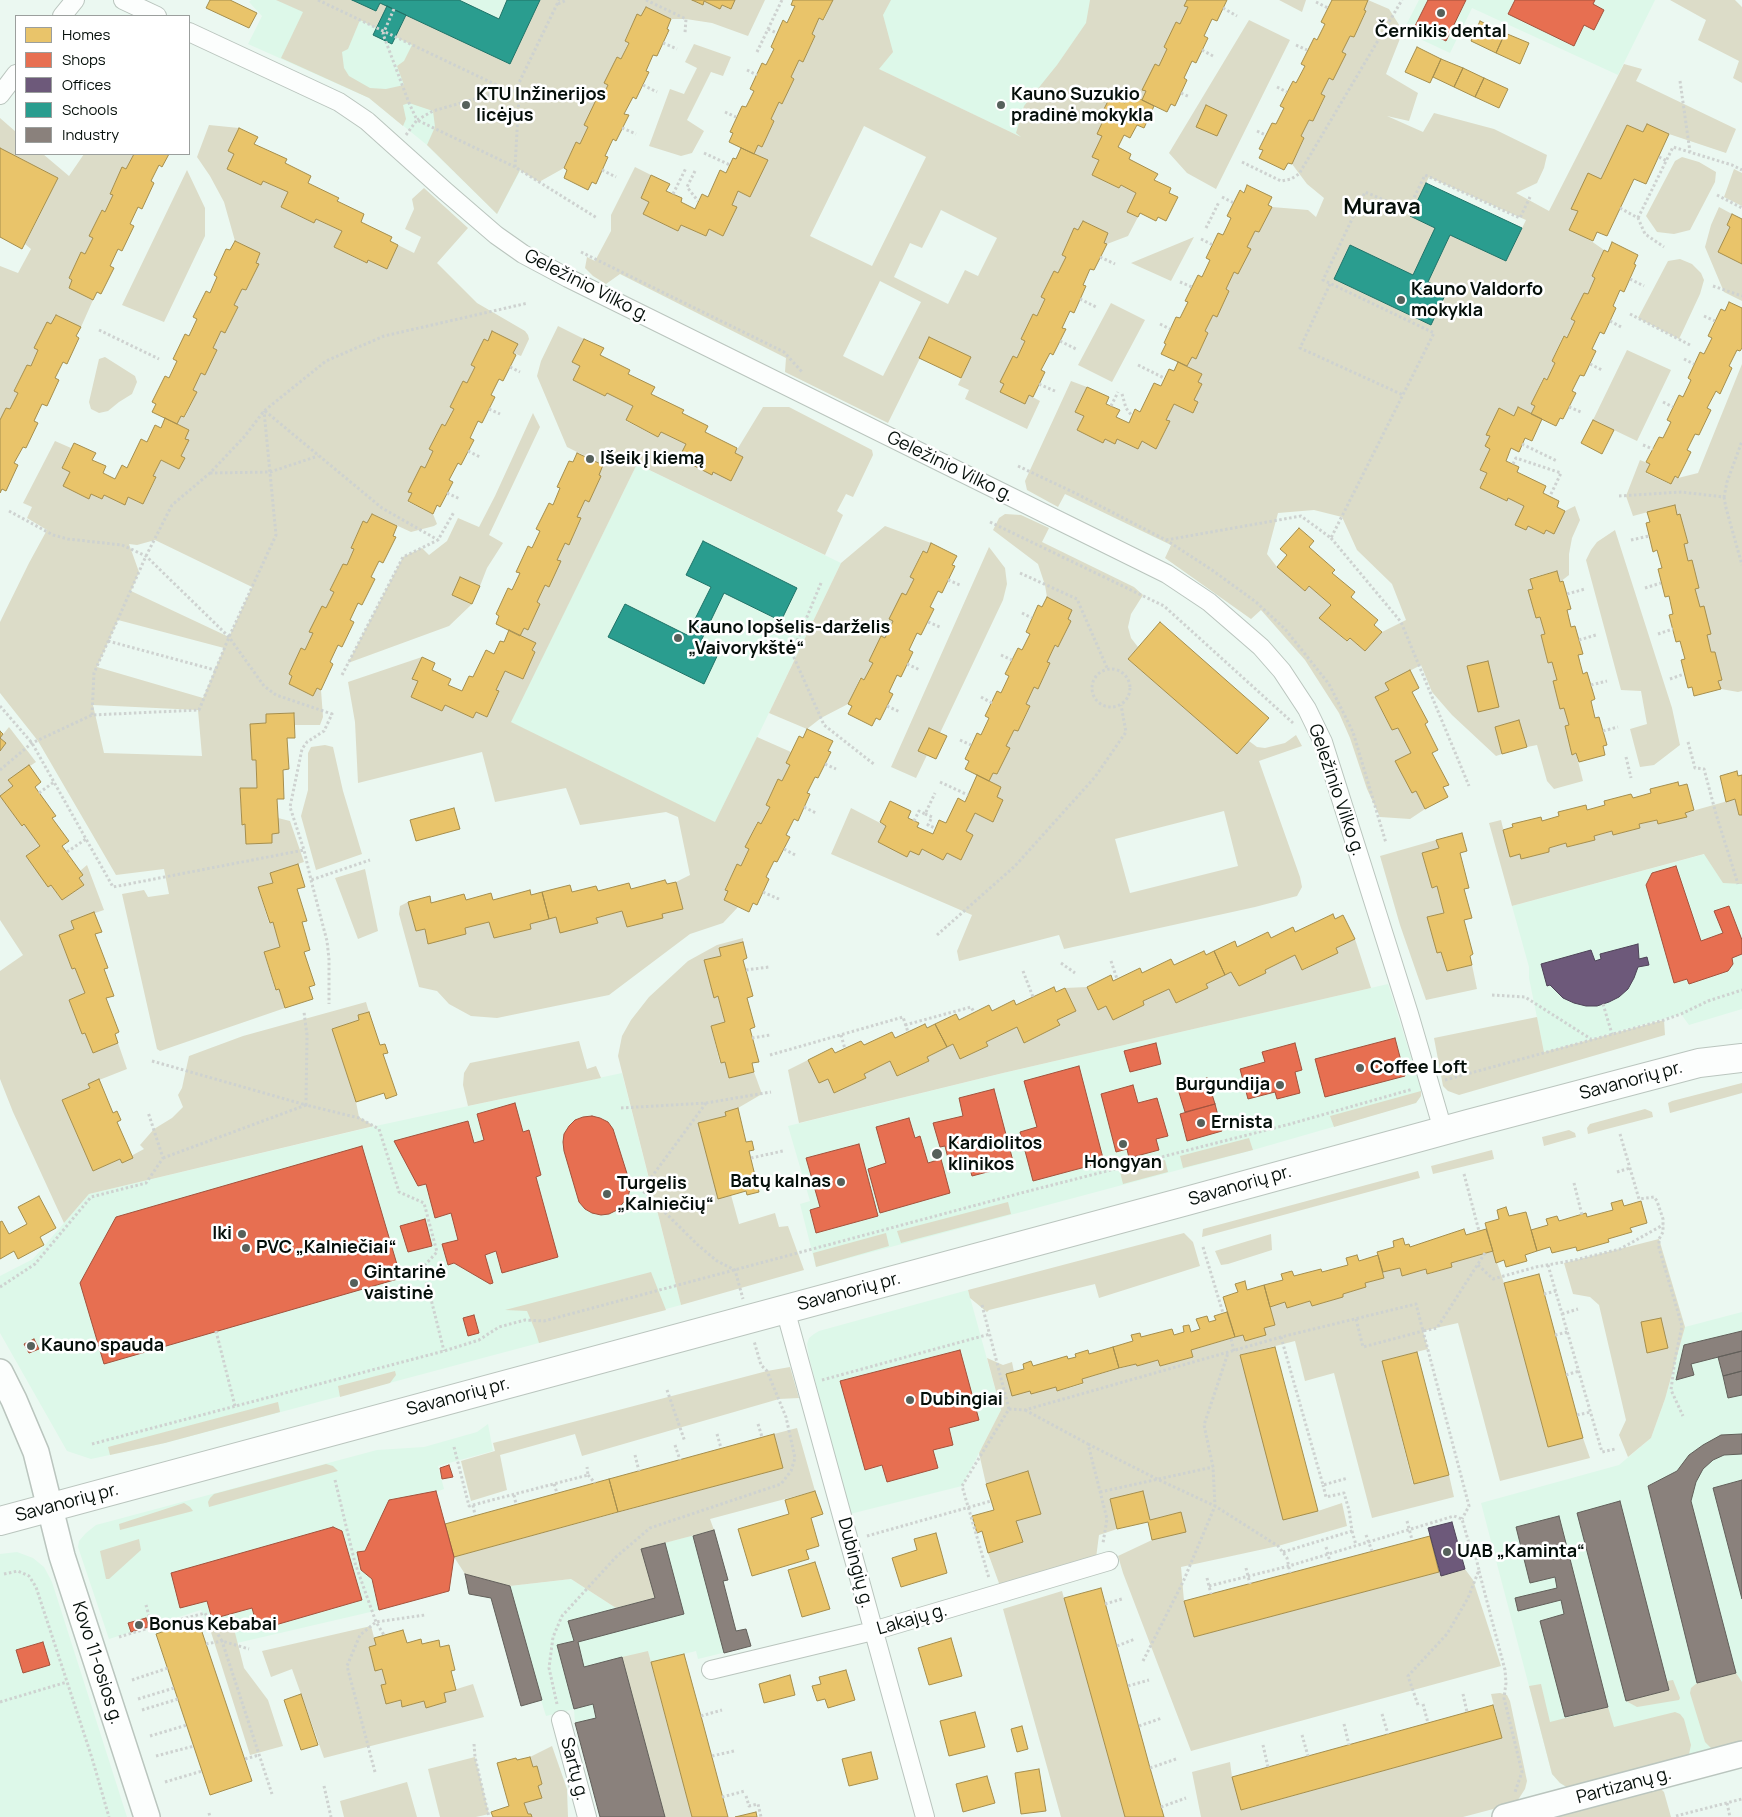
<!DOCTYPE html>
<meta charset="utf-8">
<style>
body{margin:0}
#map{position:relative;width:1742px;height:1817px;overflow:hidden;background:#ebf8f1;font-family:Manrope,sans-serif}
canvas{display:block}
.legend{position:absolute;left:15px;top:15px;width:175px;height:140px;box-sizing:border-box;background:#fff;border:1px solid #9b9f9d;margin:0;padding:6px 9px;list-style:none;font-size:15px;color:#050f0a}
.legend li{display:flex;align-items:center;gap:10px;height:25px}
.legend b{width:25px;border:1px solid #9b9f9d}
</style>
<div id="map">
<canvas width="1742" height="1817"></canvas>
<ul class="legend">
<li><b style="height:14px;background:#e9c46a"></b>Homes</li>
<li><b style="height:14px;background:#e76f51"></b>Shops</li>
<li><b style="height:14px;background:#6d597a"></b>Offices</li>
<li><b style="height:14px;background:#2a9d8f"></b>Schools</li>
<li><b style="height:14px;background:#8a817c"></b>Industry</li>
</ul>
</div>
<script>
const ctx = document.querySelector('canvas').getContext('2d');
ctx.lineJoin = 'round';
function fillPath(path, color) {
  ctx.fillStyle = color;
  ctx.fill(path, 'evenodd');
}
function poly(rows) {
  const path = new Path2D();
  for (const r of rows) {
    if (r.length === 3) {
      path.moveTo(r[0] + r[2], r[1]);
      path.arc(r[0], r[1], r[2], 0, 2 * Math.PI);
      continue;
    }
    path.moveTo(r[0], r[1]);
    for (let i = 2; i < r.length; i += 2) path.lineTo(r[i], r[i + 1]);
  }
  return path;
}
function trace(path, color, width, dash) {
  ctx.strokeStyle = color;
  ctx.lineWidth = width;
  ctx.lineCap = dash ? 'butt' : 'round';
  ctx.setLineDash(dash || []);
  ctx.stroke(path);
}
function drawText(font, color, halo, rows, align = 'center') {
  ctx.font = font + ' Manrope,sans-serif';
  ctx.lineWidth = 5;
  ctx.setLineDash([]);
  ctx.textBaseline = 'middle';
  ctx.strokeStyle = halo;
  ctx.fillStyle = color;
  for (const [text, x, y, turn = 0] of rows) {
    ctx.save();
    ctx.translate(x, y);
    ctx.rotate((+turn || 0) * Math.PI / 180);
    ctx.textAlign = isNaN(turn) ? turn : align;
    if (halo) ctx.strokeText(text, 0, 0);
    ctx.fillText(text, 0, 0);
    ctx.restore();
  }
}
const built = poly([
 [251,0,611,0,497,214,427,145,369,98,248,44,262,16,249,2],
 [868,0,1100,0,1029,141,841,51],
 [1419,0,1655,0,1618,75,1472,8,1450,53,1403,31],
 [637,464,841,563,716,823,510,722],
 [1742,844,1742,1009,1689,1025,1681,1014,1544,1052,1529,978,1529,967,1512,906],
 [1388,984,1421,1089,1421,1096,1416,1103,1253,1150,816,1267,800,1204,810,1201,788,1126,1003,1073],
 [622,1073,681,1305,165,1443,91,1459,67,1451,0,1333,0,1276,33,1259,89,1194,371,1127],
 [968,1290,1001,1410,962,1486,850,1514,809,1357,807,1344,809,1338,814,1334,819,1331],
 [1742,1312,1742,1743,1570,1789,1560,1783,1552,1774,1481,1503,1619,1465,1651,1438,1665,1399,1685,1327],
 [488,1424,493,1451,438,1466,444,1489,436,1492,454,1557,449,1591,379,1610,237,1643,232,1621,210,1629,201,1610,109,1639,78,1547,79,1541,86,1533,96,1525,377,1450,424,1447,477,1432],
 [714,1530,728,1580,723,1582,736,1631,746,1629,751,1646,698,1659,696,1651,651,1662,648,1651,665,1817,575,1723,574,1709,546,1716,541,1700,521,1706,491,1599,469,1594,465,1574,510,1586,571,1579,616,1608,641,1549],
 [17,1552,33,1558,44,1567,52,1582,127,1817,0,1817,0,1554]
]);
const green = poly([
 [276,0,352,0,376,11,380,3,387,6,376,28,360,20,348,49,342,52,344,68,349,76,370,88,386,89,404,85,397,66,404,61,412,45,396,37,406,15,509,64,540,0,692,0,702,5,704,1,720,8,722,5,730,9,735,0,765,0,748,36,712,23,686,19,671,19,646,7,641,16,637,15,625,40,628,43,621,59,617,57,605,83,608,85,600,102,596,100,584,125,588,127,580,144,576,142,564,168,539,182,520,170,497,214,427,145,435,127,433,111,409,103,403,105,406,119,403,126,369,98,281,58,303,12],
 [833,0,891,0,883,15,893,52,879,69,1021,137,1016,133,1024,106,1057,65,1086,23,1090,0,1187,0,1185,5,1188,7,1180,24,1176,22,1164,47,1167,49,1159,66,1155,64,1143,90,1146,91,1142,100,1130,94,1125,103,1111,96,1098,121,1102,123,1102,136,1092,157,1099,160,1092,175,1119,188,1121,185,1136,193,1127,212,1138,217,1128,236,1107,244,1104,243,1108,233,1083,221,1078,230,1074,229,1062,255,1066,257,1058,273,1054,271,1042,297,1045,299,1037,316,1033,314,1021,339,1025,341,1017,358,1013,356,1004,384,1025,404,1029,395,1040,401,1027,429,965,399,969,390,958,385,971,357,930,338,888,423,785,372,786,358,620,274,606,284,593,276,585,268,587,257,595,261,611,231,611,215,635,167,651,175,641,197,649,202,643,214,678,231,681,225,706,236,709,229,723,236,736,207,732,205,738,191,750,197,767,160,754,154,758,145,762,147,774,121,771,119,779,102,782,104,794,79,791,77,799,60,803,62,815,37,812,34,819,18,824,20],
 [864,126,926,157,872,266,810,236],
 [941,210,997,238,978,276,965,270,948,304,894,277,910,243,922,248],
 [880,281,921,302,883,376,843,356],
 [1279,0,1306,0,1302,12],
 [1368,0,1389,9,1403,31,1386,74,1418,93,1409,121,1387,116,1423,132,1434,113,1494,129,1547,155,1544,168,1537,183,1516,193,1549,211,1624,64,1642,69,1636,81,1736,129,1726,153,1669,134,1647,124,1643,132,1627,125,1601,179,1572,209,1578,211,1569,230,1584,236,1604,250,1592,276,1595,278,1588,294,1584,293,1572,319,1575,321,1567,338,1563,336,1552,361,1555,363,1547,380,1543,378,1531,404,1535,406,1531,414,1518,407,1514,416,1499,409,1487,434,1490,436,1490,449,1480,470,1487,473,1480,488,1507,501,1508,498,1524,506,1526,530,1528,526,1544,534,1546,530,1554,534,1565,511,1575,506,1580,520,1572,538,1569,554,1569,575,1560,582,1557,571,1530,578,1533,589,1529,590,1536,618,1540,617,1545,634,1541,635,1548,663,1552,662,1557,680,1553,682,1560,708,1564,708,1569,725,1565,727,1572,754,1576,753,1583,781,1554,789,1547,781,1537,745,1527,747,1519,720,1495,727,1502,754,1496,756,1452,715,1432,692,1421,665,1386,683,1389,690,1375,698,1392,730,1398,728,1411,753,1395,761,1412,792,1416,791,1425,809,1410,819,1380,817,1367,789,1350,738,1339,713,1305,660,1261,610,1251,619,1165,558,1171,545,1065,494,1058,507,1027,490,1025,481,1071,381,1087,387,1075,411,1084,416,1077,430,1103,442,1105,439,1115,443,1117,439,1138,448,1142,441,1156,448,1170,421,1166,420,1174,404,1193,413,1198,402,1194,400,1202,385,1198,382,1202,374,1187,366,1192,357,1196,359,1208,333,1205,331,1213,315,1217,316,1229,291,1226,289,1234,272,1238,274,1250,249,1247,247,1255,231,1259,232,1272,207,1308,210,1316,217,1324,198,1307,184,1292,164,1304,139,1301,136,1309,120,1313,121,1325,97,1321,94,1329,78,1346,54,1342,52,1350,36,1354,37,1366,12,1364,10],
 [1429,177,1526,220,1506,261,1450,235,1428,282,1447,291,1431,325,1334,279,1350,245,1413,275,1435,228,1410,216],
 [1314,510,1342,517,1357,550,1392,584,1406,620,1382,632,1365,651,1350,638,1346,641,1319,618,1331,605,1309,586,1305,591,1277,567,1267,554,1278,513],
 [1670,0,1735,0,1742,7,1742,83,1733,78,1739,61,1698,40,1706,20],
 [1249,20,1290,40,1216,189,1187,173,1169,153],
 [694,44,731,57,723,76,711,72,687,120,704,131,692,153,681,156,649,146,670,89,684,94,697,68,685,62],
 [0,118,16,132,16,154,43,154,69,176,84,154,134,154,126,169,122,168,110,193,113,195,105,212,101,211,90,235,93,238,85,254,81,253,69,278,72,280,69,288,93,300,81,327,56,315,51,324,47,323,35,348,38,350,31,366,27,365,14,390,18,393,10,409,6,408,0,420,0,266,18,273,31,249,25,244,58,178,0,148],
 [209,125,239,128,228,151,234,154,228,169,261,185,263,181,288,192,281,207,314,223,316,219,342,231,334,247,366,263,368,260,387,268,398,245,414,253,421,237,405,229,414,209,412,199,424,188,468,228,437,263,477,303,525,331,528,335,529,339,521,356,513,353,517,344,493,331,488,341,484,339,471,365,475,367,467,383,463,381,450,407,454,409,445,426,442,424,429,449,433,451,425,468,421,466,409,491,412,493,408,502,433,514,437,524,434,526,411,532,372,514,367,523,363,521,351,547,354,549,347,565,343,564,330,589,334,592,326,608,310,632,313,633,305,650,301,648,289,674,292,676,289,684,313,696,317,688,321,690,323,717,320,725,295,725,294,713,266,714,266,723,251,724,252,760,256,760,257,788,240,788,242,824,245,824,247,844,272,843,272,834,278,818,290,821,304,862,270,873,273,883,258,887,269,923,273,922,280,947,264,953,275,989,279,989,285,1008,160,1051,157,1049,122,894,144,890,148,897,169,894,164,869,116,875,38,741,0,693,0,622,29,563,47,530,27,518,32,507,23,503,55,441,71,448,62,467,70,472,64,486,89,499,91,494,101,499,104,495,125,504,128,497,143,504,156,478,153,476,161,460,179,469,185,458,181,456,188,440,185,439,177,424,181,416,185,417,197,392,193,390,201,373,205,375,217,350,213,348,221,331,226,332,238,307,234,305,242,289,246,290,258,265,256,263,260,254,235,241,224,202,210,176,197,157],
 [155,540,252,587,229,637,131,591,139,572,129,544,137,545],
 [118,620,224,648,203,698,97,667],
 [93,705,198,710,202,756,104,753],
 [1682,157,1699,162,1716,172,1715,182,1690,230,1674,234,1657,232,1646,216,1675,161],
 [1734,169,1742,173,1742,206,1724,197],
 [187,170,205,208,205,236,164,322,122,305],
 [1719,207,1732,214,1727,225,1730,227,1742,264,1742,301,1724,292,1705,247,1711,225],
 [1194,237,1171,281,1131,263],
 [1680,259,1692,264,1701,273,1704,280,1700,294,1679,339,1638,318,1668,261],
 [1111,303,1145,320,1112,382,1078,365],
 [558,326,584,339,572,362,580,366,574,380,605,396,607,393,633,406,626,421,658,437,661,432,686,444,680,458,712,474,713,472,743,457,735,453,763,407,789,407,872,450,873,455,853,497,846,494,837,511,843,515,825,555,637,464,511,722,715,822,757,737,791,752,790,765,782,781,778,779,766,805,770,807,761,824,757,822,746,847,749,849,741,866,737,864,725,889,728,891,739,906,723,923,690,934,609,995,497,1018,471,1016,449,1004,437,991,419,987,399,914,400,906,408,902,416,931,425,929,428,943,466,934,465,928,489,922,494,938,531,929,530,924,556,917,598,923,596,918,622,911,627,927,662,918,662,914,683,909,676,882,690,875,678,817,666,812,580,825,566,788,495,802,482,752,358,783,355,722,348,682,422,657,412,678,418,681,411,697,442,711,445,705,473,718,476,712,486,717,499,692,496,690,505,671,523,679,535,652,532,650,535,643,520,636,524,628,528,629,540,604,537,602,545,585,548,587,560,561,557,560,565,543,569,544,581,519,577,517,585,500,589,502,601,476,599,475,603,465,567,447,537,376,541,361],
 [1627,350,1671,370,1637,441,1593,420],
 [105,357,135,376,137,382,132,394,119,402,108,411,99,413,91,409,89,402,99,359],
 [1742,364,1742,691,1738,692,1721,689,1718,681,1722,679,1715,652,1711,652,1695,589,1699,588,1692,561,1688,561,1684,544,1688,542,1680,515,1677,515,1674,505,1633,516,1626,496,1640,460,1650,464,1646,473,1670,484,1675,476,1678,478,1698,473],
 [533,413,540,427,489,535,503,543,487,568,480,586,460,577,452,594,472,604,449,626,348,663,403,557,422,548,429,555,447,541,458,518,479,527,495,496],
 [1005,514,1021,515,1049,528,1042,542,1134,587,1143,595,1131,614,1128,627,1131,638,1138,647,1128,659,1237,754,1249,741,1257,747,1265,748,1285,743,1296,735,1302,746,1259,761,1300,877,1302,887,1297,896,1255,907,1064,949,1059,935,959,961,957,951,972,915,831,854,851,808,886,826,879,842,907,856,910,851,922,849,943,860,947,853,961,860,973,835,966,831,975,813,993,822,1003,801,997,797,1001,787,989,781,993,773,997,774,1009,749,1006,746,1014,730,1018,731,1030,707,1026,704,1034,687,1038,689,1050,664,1047,662,1055,645,1058,647,1070,621,1068,619,1072,610,1047,597,1045,585,1038,564,993,530,999,518],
 [1224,811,1238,866,1130,893,1115,839],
 [885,526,931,543,927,553,922,551,910,577,914,579,906,595,889,619,893,621,885,638,881,636,869,661,873,663,864,680,860,678,848,704,821,718,807,729,769,713,841,563],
 [1615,530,1672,708,1680,745,1654,765,1640,767,1630,729,1647,724,1641,691,1621,690,1586,560,1591,550,1597,542],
 [989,547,1005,568,1007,584,1003,600,940,733,919,751,927,755,916,778,891,767],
 [9,727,36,762,9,780,13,786,0,796,22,826,24,824,40,846,51,885,62,900,84,885,79,878,83,875,80,871,87,865,104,910,71,921,74,929,59,935,72,969,75,968,85,993,69,1000,82,1034,85,1033,93,1053,118,1043,127,1069,89,1084,90,1088,62,1100,93,1171,120,1159,122,1163,132,1158,131,1156,144,1149,140,1145,154,1129,172,1118,183,1107,178,1095,182,1088,189,1056,243,1036,366,1002,369,1012,358,1015,359,1020,332,1029,356,1102,359,1117,374,1126,89,1194,64,1223,13,1112,0,1079,0,971,23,955,0,920,0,751,6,743,0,738],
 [325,745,333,747,343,791,362,854,316,870,301,816,308,790,308,753,311,747],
 [1735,799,1739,815,1742,815,1742,884,1723,883,1704,854,1512,906,1489,823,1501,820,1510,857,1520,854,1521,859,1549,852,1549,848,1566,843,1567,847,1595,840,1594,836,1612,831,1613,835,1640,828,1639,824,1657,820,1659,824,1686,817,1685,813],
 [1436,840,1439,848,1422,853,1432,888,1437,886,1444,913,1428,917,1437,953,1441,952,1447,971,1472,965,1477,989,1426,1000,1400,925,1380,856],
 [365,869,378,931,358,939,335,878],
 [743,938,743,942,719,948,721,956,704,961,714,997,718,996,725,1022,711,1026,720,1063,725,1062,729,1078,754,1072,762,1094,738,1108,726,1112,726,1116,698,1123,718,1198,731,1195,739,1224,775,1213,779,1227,788,1226,804,1270,681,1305,618,1056,622,1036,631,1020,649,997,688,961,717,945],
 [1355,939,1371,988,1003,1073,799,1123,788,1070,808,1060,819,1083,828,1079,834,1093,866,1078,864,1074,890,1061,898,1076,929,1061,927,1057,953,1044,960,1059,988,1046,986,1042,1017,1027,1024,1042,1059,1026,1057,1020,1076,1011,1065,988,1087,987,1098,1010,1106,1006,1113,1020,1144,1005,1143,1001,1169,989,1176,1003,1208,988,1206,984,1231,972,1239,986,1266,973,1265,970,1295,955,1303,970,1338,953,1336,948],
 [1537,1017,1544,1052,1664,1020,1665,1035,1459,1095,1448,1091,1443,1086,1434,1038],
 [579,1041,587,1069,596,1066,601,1078,468,1106,463,1085,464,1073,470,1063],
 [1742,1083,1742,1093,1670,1113,1668,1103,1672,1101],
 [1421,1091,1421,1096,1416,1103,1334,1127,1330,1116],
 [1645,1109,1652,1112,1653,1117,1588,1134,1587,1128,1590,1124],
 [1569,1130,1575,1133,1576,1137,1544,1146,1542,1137],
 [1249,1138,1253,1150,1183,1168,1180,1156],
 [1492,1150,1494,1159,1433,1174,1431,1166],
 [1165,1160,1168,1172,1123,1184,1120,1172],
 [1418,1171,1420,1178,1202,1237,1203,1229],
 [1008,1202,1011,1214,901,1243,897,1231],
 [886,1233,889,1246,816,1267,813,1253],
 [1184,1233,1193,1242,1200,1266,1099,1298,1095,1284,989,1310,987,1312,970,1298,968,1290],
 [1271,1234,1272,1250,1228,1264,1221,1265,1215,1251],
 [1659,1239,1685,1327,1665,1399,1651,1438,1628,1457,1619,1435,1626,1420,1599,1305,1590,1297,1573,1294,1564,1263],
 [1493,1251,1504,1283,1548,1447,1583,1438,1590,1458,1500,1481,1458,1323,1423,1331,1428,1349,1382,1361,1413,1484,1449,1475,1454,1497,1372,1518,1334,1373,1305,1381,1295,1341,1240,1355,1318,1511,1342,1503,1347,1526,1278,1546,1181,1567,1184,1601,1194,1637,1439,1572,1441,1575,1465,1569,1473,1580,1501,1666,1191,1751,1123,1573,1118,1556,1152,1540,1181,1512,1150,1520,1143,1491,1110,1500,1117,1529,1099,1535,1096,1558,1000,1586,988,1553,1023,1542,1016,1521,1041,1513,1028,1471,986,1484,979,1453,1001,1410,987,1358,1003,1365,1012,1362,1014,1372,1030,1391,1056,1387,1058,1391,1083,1384,1082,1379,1136,1364,1137,1366,1158,1360,1160,1366,1193,1357,1191,1350,1243,1335,1245,1341,1265,1335,1264,1328,1275,1325,1270,1307,1285,1302,1287,1308,1310,1301,1312,1306,1343,1297,1343,1294,1366,1287,1365,1283,1384,1278,1383,1272,1400,1268,1402,1276,1426,1269,1428,1274,1452,1267,1451,1263],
 [651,1272,666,1310,539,1343,535,1330,527,1311,505,1310],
 [790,1367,799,1398,779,1399,582,1456,575,1434,500,1455,507,1490,471,1501,461,1461,495,1451,493,1443,767,1371],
 [395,1371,396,1375,390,1383,340,1397,338,1386],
 [278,1402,280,1412,165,1443,110,1455,108,1447],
 [797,1428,815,1491,710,1519,714,1530,642,1549,655,1598,616,1608,571,1579,510,1586,465,1574,454,1557,782,1468,774,1434],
 [326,1464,333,1466,338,1471,209,1507,208,1502,210,1498,214,1494],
 [184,1503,190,1507,193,1511,120,1530,119,1524],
 [139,1539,141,1550,109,1579,106,1579,100,1551],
 [1062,1591,1125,1817,1061,1817,1003,1609],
 [232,1621,244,1668,268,1700,283,1746,250,1755,210,1629],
 [371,1626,376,1645,369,1647,375,1670,382,1669,386,1684,381,1685,386,1703,401,1700,403,1707,424,1701,426,1708,446,1702,444,1693,473,1684,484,1717,324,1758,292,1669,271,1677,262,1651],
 [648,1651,692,1817,665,1817,622,1657],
 [1736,1673,1742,1682,1742,1743,1714,1751,1705,1742,1690,1693,1691,1688,1697,1683],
 [1673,1680,1680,1698,1679,1700,1637,1707,1626,1701,1669,1690,1667,1681],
 [1541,1684,1550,1722,1608,1707,1614,1727,1675,1712,1680,1714,1684,1719,1691,1745,1689,1754,1686,1758,1570,1789,1560,1783,1552,1774,1529,1686],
 [1500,1693,1507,1695,1510,1701,1527,1781,1525,1789,1516,1803,1463,1817,1201,1817,1192,1772,1230,1762,1232,1777,1242,1810,1502,1738,1491,1694],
 [552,1746,567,1789,568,1817,532,1817,531,1814,528,1814,524,1803,542,1798,538,1786,542,1784,537,1766,533,1767,530,1757],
 [475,1757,489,1814,476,1817,440,1817,428,1769],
 [407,1782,417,1817,344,1817,340,1801],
 [1658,1786,1664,1792,1671,1817,1541,1817]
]);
const homes = poly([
 [210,0,230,0,257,13,249,28,206,8,210,0],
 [692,0,735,0,731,9,722,5,720,9,704,1,703,5,692,0],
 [793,0,833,0,823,20,819,18,812,34,815,36,803,62,799,60,791,77,794,79,782,104,779,102,771,119,774,121,762,147,758,145,754,154,729,142,733,133,730,132,742,106,746,107,754,91,750,89,762,63,766,65,774,49,771,47,783,20,787,23,795,6,791,5,793,0],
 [1187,0,1227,0,1217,21,1212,19,1204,36,1208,38,1196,63,1192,61,1184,78,1187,80,1175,106,1171,104,1167,112,1142,100,1146,91,1142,90,1155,64,1159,66,1167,49,1164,47,1176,22,1180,24,1188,7,1184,6,1187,0],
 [1332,0,1368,0,1364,10,1366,11,1354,37,1350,36,1342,52,1346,54,1333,80,1329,78,1321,94,1325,96,1313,121,1309,120,1301,136,1304,138,1292,164,1288,163,1284,170,1259,158,1263,150,1259,149,1272,123,1276,124,1284,108,1280,106,1293,81,1296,83,1305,66,1301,64,1314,38,1317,40,1325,24,1321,22,1332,0],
 [646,7,671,19,667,29,669,30,657,56,653,55,646,71,649,72,636,99,633,97,624,114,629,115,616,141,613,139,605,156,608,157,596,184,592,182,588,190,564,178,567,170,564,168,576,142,580,144,588,127,584,125,596,100,600,102,608,85,604,83,617,57,621,59,629,43,625,41,637,14,641,16,646,7],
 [1480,21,1505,33,1496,53,1471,41,1480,21],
 [1505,33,1529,43,1520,64,1496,53,1505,33],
 [1417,47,1441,59,1430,83,1405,72,1417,47],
 [1441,59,1463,68,1454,87,1433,77,1441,59],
 [1463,68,1484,78,1475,97,1454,87,1463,68],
 [1484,78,1508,89,1499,108,1475,97,1484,78],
 [1130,94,1154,106,1144,128,1137,125,1130,138,1124,135,1118,147,1131,154,1129,159,1158,174,1154,180,1171,188,1169,193,1178,197,1166,221,1158,217,1156,221,1140,213,1138,217,1127,212,1136,193,1121,185,1119,188,1092,175,1099,160,1092,157,1102,136,1097,134,1102,123,1098,121,1111,95,1125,103,1130,94],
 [1206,105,1227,115,1217,136,1196,127,1206,105],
 [1647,124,1669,134,1646,184,1634,179,1607,236,1597,232,1593,241,1569,230,1578,211,1571,209,1588,173,1601,179,1627,125,1643,132,1647,124],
 [239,128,258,137,254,144,287,159,285,163,311,176,308,183,339,198,337,201,364,214,361,222,392,237,390,241,398,245,387,269,368,260,367,263,334,247,342,231,316,219,314,223,281,207,288,192,263,181,261,185,227,169,234,154,228,151,239,128],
 [0,148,58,178,22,249,0,237,0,148],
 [741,148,768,160,750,197,738,191,732,205,737,207,723,236,709,229,706,236,681,225,678,231,643,214,649,202,641,198,651,175,670,184,666,191,682,198,681,202,695,209,702,194,708,197,720,170,726,173,733,158,736,159,741,148],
 [134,154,169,154,162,167,159,165,151,181,154,183,142,209,138,207,130,224,134,226,122,251,118,249,110,266,114,268,101,294,97,292,93,300,69,288,72,280,69,278,81,252,85,254,93,238,89,236,102,210,105,212,113,195,110,194,122,167,126,169,134,154],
 [1247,185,1272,197,1268,205,1272,207,1259,232,1255,231,1247,247,1251,249,1238,274,1234,272,1226,289,1229,291,1217,317,1213,315,1205,331,1208,333,1196,359,1192,357,1187,366,1161,354,1166,344,1164,343,1176,317,1180,318,1188,302,1185,301,1198,275,1202,277,1210,260,1206,258,1218,233,1223,235,1231,218,1227,216,1240,190,1244,193,1247,185],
 [1732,214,1742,219,1742,264,1718,252,1730,227,1727,225,1732,214],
 [1083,221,1108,233,1104,243,1107,244,1094,270,1090,269,1083,285,1086,286,1074,313,1070,311,1062,328,1066,329,1053,355,1050,353,1041,370,1045,372,1033,397,1029,395,1025,404,1000,392,1004,384,1000,382,1013,356,1017,358,1025,341,1021,339,1033,314,1037,316,1045,299,1041,297,1054,271,1058,273,1066,257,1062,255,1074,228,1078,230,1083,221],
 [235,241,260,253,256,263,259,264,246,290,242,289,234,305,238,307,225,333,221,331,213,348,217,350,205,375,201,373,193,390,197,392,184,417,181,416,177,424,152,412,156,404,152,402,165,376,169,378,177,361,173,359,185,334,189,336,197,319,193,317,206,291,210,293,217,277,214,275,226,249,230,250,235,241],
 [1612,242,1638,255,1634,264,1636,265,1624,292,1620,290,1613,306,1616,308,1604,334,1600,332,1592,349,1596,351,1584,376,1580,375,1572,391,1576,393,1563,419,1560,418,1556,426,1531,414,1535,406,1531,404,1544,378,1547,380,1555,363,1552,361,1564,336,1567,338,1575,321,1571,319,1584,293,1588,294,1595,278,1592,276,1604,250,1608,252,1612,242],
 [1729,302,1742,308,1742,348,1740,351,1737,350,1729,366,1732,368,1720,394,1716,391,1707,408,1711,410,1699,435,1695,434,1687,450,1691,452,1678,478,1675,476,1671,484,1646,472,1650,464,1646,462,1659,437,1663,438,1671,422,1667,420,1679,395,1683,397,1691,380,1688,378,1700,352,1704,354,1712,338,1708,336,1721,309,1725,311,1729,302],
 [56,315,81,327,76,336,79,338,67,364,63,362,55,378,59,380,47,406,42,404,34,421,38,423,26,448,23,447,14,463,18,465,6,491,2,489,0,493,0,420,6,408,10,409,18,393,14,391,27,365,31,366,38,350,34,348,47,322,51,324,56,315],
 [492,331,518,344,513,353,516,355,503,381,499,379,491,395,495,397,482,423,478,421,470,438,474,440,461,465,458,463,449,480,453,482,440,507,437,505,433,514,408,501,412,493,408,492,421,466,425,468,433,451,429,449,442,424,445,426,454,409,450,407,463,381,467,383,475,367,471,365,484,339,488,341,492,331],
 [929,337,971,357,961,378,919,358,929,337],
 [584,339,604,348,600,355,630,370,628,374,655,387,651,394,684,410,682,413,708,426,705,432,737,448,735,453,743,457,731,481,713,472,712,475,679,458,686,444,661,432,658,437,626,420,633,406,607,393,605,396,573,380,580,366,572,362,584,339],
 [1178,362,1202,374,1198,382,1202,384,1194,400,1198,402,1193,413,1174,404,1166,420,1170,421,1156,449,1142,441,1138,449,1117,439,1115,444,1105,439,1103,443,1077,430,1084,416,1075,412,1087,387,1109,397,1106,404,1120,410,1116,417,1129,423,1135,409,1140,412,1154,383,1161,386,1169,369,1174,371,1178,362],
 [1518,407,1542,419,1532,441,1525,438,1519,452,1511,448,1506,461,1519,467,1517,472,1546,486,1543,493,1559,501,1557,507,1565,511,1554,534,1546,530,1544,534,1528,526,1526,530,1515,525,1524,506,1508,498,1507,501,1480,488,1487,473,1480,470,1490,449,1485,446,1490,436,1486,435,1499,408,1514,416,1518,407],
 [165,418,189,430,185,439,189,440,181,456,185,458,179,469,161,460,153,476,156,477,143,504,128,497,125,505,104,495,102,499,91,494,89,499,63,486,70,472,62,468,74,443,96,453,92,460,106,466,103,473,115,479,122,465,127,468,141,439,147,442,155,425,161,428,165,418],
 [1593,420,1614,430,1602,454,1581,443,1593,420],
 [577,453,603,465,599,475,601,476,589,502,585,500,577,517,581,518,569,545,565,543,557,560,561,561,549,587,545,585,537,602,540,604,528,630,524,628,520,636,496,624,499,616,496,614,508,588,512,590,520,573,516,572,528,546,532,548,540,531,536,529,549,503,553,505,560,488,557,487,569,461,573,462,577,453],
 [1675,505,1677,515,1680,514,1688,543,1684,544,1688,561,1692,560,1699,588,1695,589,1700,607,1704,606,1711,634,1707,635,1711,652,1715,652,1722,680,1718,681,1721,689,1694,696,1692,687,1688,688,1681,660,1685,659,1680,641,1676,642,1669,615,1673,614,1669,596,1665,597,1658,569,1662,568,1657,550,1653,552,1646,523,1650,522,1647,512,1675,505],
 [372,514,397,526,393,536,396,537,383,563,379,561,371,577,375,579,362,605,358,603,350,620,354,622,342,647,338,645,330,662,333,664,321,690,317,688,313,696,289,684,292,676,289,674,301,648,305,650,313,633,309,632,322,606,326,608,334,592,330,590,343,564,347,565,354,549,351,548,363,521,367,523,372,514],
 [1299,528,1314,541,1309,547,1335,570,1332,573,1355,592,1351,597,1378,620,1374,625,1382,632,1365,651,1350,638,1347,641,1319,618,1331,605,1309,586,1305,591,1277,567,1287,555,1280,549,1299,528],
 [931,543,957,556,952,565,955,566,942,593,938,591,930,607,934,609,921,635,917,633,909,650,913,652,901,677,897,675,889,692,893,694,880,720,876,718,872,726,848,714,852,706,848,704,861,678,864,680,873,663,869,661,881,636,885,638,893,621,889,619,902,593,906,595,914,579,910,577,923,551,927,553,931,543],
 [1557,571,1560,582,1563,581,1571,609,1567,610,1571,627,1575,626,1583,654,1578,655,1583,674,1587,672,1595,699,1591,701,1595,718,1599,717,1607,745,1603,746,1605,755,1579,762,1576,753,1572,755,1565,726,1569,725,1564,708,1560,709,1553,681,1557,680,1552,662,1548,663,1541,635,1545,634,1540,617,1536,618,1528,590,1533,589,1530,579,1557,571],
 [460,577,480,586,472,604,452,595,460,577],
 [1047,597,1072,610,1068,619,1071,621,1058,647,1055,645,1047,662,1050,663,1038,689,1034,687,1026,704,1030,706,1018,731,1014,730,1006,746,1010,748,997,774,993,773,989,781,965,769,969,761,965,759,977,733,981,735,989,718,985,716,997,691,1001,693,1009,676,1005,674,1018,648,1022,650,1030,634,1026,632,1038,605,1042,607,1047,597],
 [1160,622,1269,718,1237,754,1128,659,1160,622],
 [509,630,536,643,532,650,535,652,523,679,505,671,496,690,499,691,487,717,476,712,473,718,445,705,442,711,411,697,418,681,412,679,422,657,435,663,432,670,451,679,448,685,462,691,469,676,473,677,486,650,494,654,500,641,504,642,509,630],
 [1488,661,1499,707,1478,712,1467,666,1488,661],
 [1410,670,1419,688,1412,692,1428,722,1425,724,1438,750,1432,753,1449,785,1443,787,1448,797,1425,809,1416,791,1412,793,1395,761,1411,753,1398,728,1392,730,1375,697,1389,690,1385,683,1410,670],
 [294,713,295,738,287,738,289,769,283,770,284,799,277,799,279,833,272,834,272,843,246,844,245,824,242,825,240,788,257,788,256,760,252,760,250,724,266,723,266,714,294,713],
 [1519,720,1527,747,1502,754,1495,727,1519,720],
 [929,728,947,736,936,759,918,751,929,728],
 [807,729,833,741,828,751,831,752,818,778,815,777,807,793,810,794,798,821,794,819,786,835,790,837,777,862,774,861,766,877,769,879,757,905,753,903,749,912,724,900,728,891,725,890,737,864,741,866,749,849,745,847,758,822,761,824,770,807,766,805,778,779,782,781,790,765,786,763,799,736,803,738,807,729],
 [0,731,3,734,0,738,6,743,0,751,0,731],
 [29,765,41,782,35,787,56,816,52,818,69,841,62,846,83,875,79,878,84,885,62,900,51,885,48,887,26,856,40,846,24,824,22,826,0,796,13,786,8,780,29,765],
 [1737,771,1738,776,1742,775,1742,815,1739,815,1735,799,1726,802,1720,776,1737,771],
 [977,775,1001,787,997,797,1003,800,993,822,975,813,966,831,973,835,961,860,947,853,943,860,922,849,919,855,910,851,907,857,878,842,886,826,880,822,890,801,911,811,908,818,919,823,917,827,933,834,939,820,946,823,958,798,965,802,977,775],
 [1678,782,1679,786,1687,784,1694,810,1685,813,1687,817,1658,824,1657,820,1639,824,1640,828,1613,835,1612,831,1594,836,1595,840,1567,847,1566,843,1549,848,1549,852,1521,859,1520,854,1510,857,1503,830,1513,827,1512,824,1541,817,1542,821,1559,816,1558,812,1586,805,1587,810,1605,805,1604,801,1631,794,1633,798,1651,793,1650,789,1678,782],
 [454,808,460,829,416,841,410,820,454,808],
 [1462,833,1467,851,1460,853,1469,888,1464,889,1472,918,1464,920,1473,954,1470,956,1472,965,1447,971,1441,952,1437,953,1427,917,1444,913,1437,886,1432,888,1422,853,1439,848,1436,840,1462,833],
 [298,864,305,887,297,889,307,921,302,922,310,950,304,952,315,985,309,987,313,999,285,1008,279,989,276,990,264,952,280,947,273,922,270,923,258,887,273,883,270,873,298,864],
 [665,880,667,884,676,882,683,909,662,914,663,918,627,927,622,911,596,918,598,923,560,933,556,917,549,919,542,892,570,885,572,892,596,886,598,891,629,883,631,889,665,880],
 [530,890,531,895,542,892,549,919,530,924,531,929,494,938,489,922,465,928,466,934,428,944,425,929,416,931,408,902,430,896,431,903,464,894,466,900,491,893,493,900,530,890],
 [94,912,102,932,95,934,108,968,104,969,114,996,106,998,119,1032,115,1034,118,1043,93,1053,85,1033,82,1034,69,1000,85,993,75,968,72,969,59,935,74,929,71,921,94,912],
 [1333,914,1335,919,1343,915,1355,939,1336,948,1338,953,1302,970,1295,955,1265,970,1266,973,1239,986,1231,972,1225,975,1214,951,1235,941,1237,947,1268,932,1271,938,1293,927,1295,932,1333,914],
 [743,942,747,958,743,960,753,996,747,998,755,1027,750,1029,759,1062,752,1063,754,1072,729,1078,725,1062,721,1063,711,1026,725,1022,718,996,714,998,704,960,721,956,719,948,743,942],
 [1204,951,1206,955,1214,951,1225,975,1206,984,1208,988,1176,1003,1169,989,1143,1001,1144,1005,1113,1020,1106,1006,1098,1010,1087,987,1111,975,1113,981,1140,968,1142,973,1171,959,1174,965,1204,951],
 [1054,987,1056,992,1065,988,1076,1011,1057,1020,1060,1025,1024,1043,1017,1027,986,1042,988,1046,960,1059,953,1044,947,1047,935,1024,956,1014,959,1020,989,1005,992,1011,1014,1000,1016,1005,1054,987],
 [369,1012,380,1045,385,1044,388,1053,383,1054,397,1095,386,1099,384,1093,356,1102,332,1029,359,1020,358,1015,369,1012],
 [925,1024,927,1028,935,1024,947,1047,927,1057,929,1061,897,1076,890,1061,864,1074,866,1078,834,1093,828,1079,819,1083,808,1060,832,1048,835,1053,861,1041,864,1045,892,1032,895,1038,925,1024],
 [99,1079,113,1113,117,1111,121,1120,117,1122,133,1158,122,1163,120,1159,93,1171,62,1100,90,1088,88,1084,99,1079],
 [738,1108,746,1142,752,1141,754,1150,749,1151,759,1192,747,1195,746,1191,718,1199,698,1123,726,1116,725,1112,738,1108],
 [39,1196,56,1228,40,1237,44,1245,18,1259,14,1251,0,1259,0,1222,2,1221,9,1234,27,1224,18,1207,39,1196],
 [1622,1200,1624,1206,1641,1201,1647,1223,1630,1228,1632,1232,1608,1239,1609,1242,1577,1251,1576,1247,1552,1253,1550,1247,1537,1251,1531,1230,1548,1225,1546,1219,1557,1216,1559,1221,1586,1213,1587,1217,1613,1210,1611,1203,1622,1200],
 [1506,1207,1509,1216,1526,1212,1537,1251,1525,1255,1527,1261,1506,1267,1504,1260,1496,1263,1485,1223,1499,1219,1497,1210,1506,1207],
 [1464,1229,1466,1235,1486,1229,1493,1251,1451,1263,1452,1267,1427,1274,1426,1269,1402,1276,1400,1268,1383,1272,1377,1252,1394,1247,1393,1241,1403,1238,1405,1245,1409,1244,1410,1247,1464,1229],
 [1357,1255,1359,1261,1378,1255,1384,1278,1365,1283,1366,1287,1343,1294,1343,1297,1312,1306,1310,1301,1287,1308,1285,1302,1270,1307,1264,1285,1283,1280,1281,1274,1292,1271,1294,1276,1321,1269,1322,1272,1348,1265,1346,1258,1357,1255],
 [1539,1274,1583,1438,1548,1447,1504,1283,1539,1274],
 [1245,1281,1247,1290,1264,1285,1275,1325,1264,1328,1266,1335,1245,1341,1243,1335,1235,1337,1223,1297,1238,1292,1235,1284,1245,1281],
 [1227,1312,1235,1337,1191,1350,1193,1357,1160,1366,1158,1360,1137,1366,1136,1364,1119,1368,1113,1347,1133,1341,1131,1335,1140,1333,1141,1337,1172,1329,1174,1335,1184,1332,1183,1326,1189,1325,1191,1332,1200,1329,1196,1319,1207,1316,1209,1322,1216,1320,1214,1316,1227,1312],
 [1661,1318,1668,1348,1647,1353,1641,1322,1661,1318],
 [1113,1347,1119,1368,1082,1379,1083,1383,1057,1391,1056,1387,1031,1394,1030,1391,1012,1396,1006,1374,1024,1369,1023,1364,1031,1361,1033,1366,1067,1356,1068,1359,1076,1357,1075,1354,1088,1350,1089,1354,1113,1347],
 [1275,1347,1318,1511,1283,1520,1240,1355,1275,1347],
 [1417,1352,1449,1475,1414,1484,1382,1361,1417,1352],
 [774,1434,783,1468,618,1512,609,1479,774,1434],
 [1028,1471,1041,1514,1016,1521,1023,1542,988,1553,982,1531,977,1533,972,1516,994,1510,986,1484,1028,1471],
 [609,1479,618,1512,454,1557,445,1524,609,1479],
 [815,1491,823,1514,811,1518,819,1546,806,1550,809,1559,752,1576,738,1529,789,1514,785,1500,815,1491],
 [1143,1491,1150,1520,1181,1512,1186,1532,1152,1540,1148,1522,1117,1529,1110,1499,1143,1491],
 [936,1533,947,1573,901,1587,892,1558,917,1550,914,1539,936,1533],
 [1430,1536,1439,1572,1194,1637,1184,1601,1430,1536],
 [815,1562,830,1609,802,1617,788,1570,815,1562],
 [1101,1588,1150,1768,1164,1817,1125,1817,1064,1598,1101,1588],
 [198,1620,252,1781,210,1795,156,1634,198,1620],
 [403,1630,407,1643,421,1639,422,1644,439,1640,440,1647,449,1645,455,1670,451,1671,456,1690,444,1693,446,1702,426,1708,424,1701,402,1707,401,1700,386,1704,381,1685,386,1684,382,1669,375,1671,369,1647,376,1645,374,1638,403,1630],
 [951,1638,962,1676,929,1685,918,1648,951,1638],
 [684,1654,701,1716,728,1817,692,1817,651,1662,684,1654],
 [846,1670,855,1700,828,1708,825,1699,817,1701,812,1686,821,1684,819,1677,846,1670],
 [790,1675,795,1695,764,1703,759,1684,790,1675],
 [301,1694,318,1745,301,1750,284,1700,301,1694],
 [1493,1705,1502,1738,1241,1810,1232,1777,1493,1705],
 [975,1712,985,1747,949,1756,940,1721,975,1712],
 [1022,1726,1028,1749,1017,1752,1011,1729,1022,1726],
 [871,1752,878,1779,849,1786,842,1759,871,1752],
 [530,1757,533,1767,537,1766,542,1784,538,1786,542,1798,524,1803,528,1814,531,1814,532,1817,493,1817,491,1812,509,1806,497,1763,516,1758,517,1760,530,1757],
 [1039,1769,1046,1811,1021,1814,1015,1773,1039,1769],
 [987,1776,995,1803,963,1812,956,1784,987,1776],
 [756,1812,757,1817,735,1817,756,1812]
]);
const shops = poly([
 [1428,0,1466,0,1446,41,1415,26,1428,0],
 [1515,0,1595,0,1593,4,1604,10,1594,30,1584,25,1574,46,1508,14,1515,0],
 [1676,866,1701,941,1723,933,1714,911,1729,906,1742,940,1742,954,1732,958,1733,964,1728,971,1689,984,1687,979,1674,983,1646,885,1652,873,1676,866],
 [1395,1038,1405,1076,1325,1097,1315,1059,1395,1038],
 [1156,1043,1161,1064,1130,1072,1124,1051,1156,1043],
 [1295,1043,1302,1070,1295,1072,1300,1093,1277,1099,1275,1092,1248,1099,1240,1069,1265,1062,1262,1052,1295,1043],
 [1079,1066,1104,1162,1033,1181,1020,1132,1037,1127,1024,1081,1079,1066],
 [1207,1078,1215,1104,1185,1112,1177,1086,1207,1078],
 [1133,1085,1138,1103,1157,1098,1168,1136,1156,1139,1159,1150,1129,1158,1127,1149,1116,1152,1101,1094,1133,1085],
 [994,1089,1014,1165,972,1176,968,1162,950,1167,945,1146,940,1147,933,1123,963,1116,959,1098,994,1089],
 [515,1103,523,1132,529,1130,541,1175,536,1177,558,1257,502,1273,496,1251,485,1255,493,1283,490,1284,454,1263,448,1265,442,1244,458,1240,451,1213,435,1218,426,1184,418,1186,394,1141,468,1121,474,1143,484,1140,477,1114,515,1103],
 [1215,1104,1222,1131,1187,1141,1180,1114,1215,1104],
 [592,1116,600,1118,608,1122,613,1129,629,1180,630,1189,628,1197,617,1210,609,1214,601,1215,592,1213,585,1209,579,1202,564,1151,563,1142,564,1134,569,1126,575,1120,583,1117,592,1116],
 [909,1118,915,1138,920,1136,928,1163,941,1159,950,1193,880,1213,868,1169,886,1163,876,1127,909,1118],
 [859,1144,878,1216,816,1233,810,1210,820,1207,806,1158,859,1144],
 [362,1146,401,1278,104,1364,80,1283,116,1217,362,1146],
 [425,1219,432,1246,408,1252,400,1226,425,1219],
 [474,1315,479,1333,468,1336,463,1318,474,1315],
 [34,1339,39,1349,29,1353,24,1344,34,1339],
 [960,1350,979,1420,949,1428,953,1445,933,1450,938,1468,887,1482,882,1465,865,1470,840,1381,960,1350],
 [449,1465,453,1477,442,1479,440,1468,449,1465],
 [436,1491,454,1557,449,1591,379,1610,372,1579,361,1570,357,1552,365,1551,389,1500,436,1491],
 [333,1527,342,1531,362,1600,258,1630,252,1608,212,1619,207,1601,180,1608,171,1573,333,1527],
 [146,1618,149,1627,131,1632,128,1623,146,1618],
 [43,1642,50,1665,23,1673,16,1650,43,1642]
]);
const offices = poly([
 [1638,944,1639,959,1647,957,1649,965,1638,967,1634,978,1628,989,1619,997,1609,1002,1597,1006,1586,1006,1574,1003,1563,998,1550,985,1547,986,1541,964,1591,950,1595,961,1601,959,1600,954,1638,944],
 [1452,1522,1465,1569,1441,1576,1428,1528,1452,1522]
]);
const schools = poly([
 [352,0,459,0,499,19,507,0,540,0,510,64,380,3,376,11,352,0],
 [387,6,406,15,392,44,373,35,387,6],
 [1426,183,1522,228,1506,261,1450,235,1428,282,1447,291,1431,325,1334,279,1350,245,1413,275,1435,228,1410,216,1426,183],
 [703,541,797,588,781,621,724,593,701,641,720,650,704,684,608,637,625,604,687,635,711,587,686,575,703,541]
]);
const industry = poly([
 [1742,1331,1742,1351,1691,1364,1694,1375,1676,1380,1684,1345,1742,1331],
 [1742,1351,1742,1371,1723,1376,1718,1357,1742,1351],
 [1742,1371,1742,1395,1728,1398,1723,1376,1742,1371],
 [1742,1434,1742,1454,1724,1455,1713,1460,1703,1469,1696,1482,1691,1501,1736,1673,1697,1683,1648,1486,1677,1471,1689,1455,1703,1445,1721,1435,1742,1434],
 [1742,1480,1742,1599,1713,1488,1742,1480],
 [1620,1501,1669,1690,1626,1701,1577,1513,1620,1501],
 [1559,1516,1608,1707,1565,1717,1540,1621,1564,1614,1561,1600,1518,1611,1515,1598,1557,1588,1555,1577,1530,1583,1516,1527,1559,1516],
 [714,1530,728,1580,723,1581,736,1631,746,1629,751,1646,724,1653,693,1536,714,1530],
 [665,1543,684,1614,578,1642,584,1667,622,1657,665,1817,600,1817,575,1723,596,1718,593,1704,574,1709,557,1645,574,1641,568,1621,655,1598,641,1549,665,1543],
 [465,1574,510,1586,542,1700,521,1706,491,1598,469,1594,465,1574]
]);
const path = poly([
 [318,0,507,90,515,91],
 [646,0,686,19,685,33],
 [1316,2,1328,8],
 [558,4,567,0],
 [1223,8,1237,16],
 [394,9,383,34,409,103,417,120,433,111,506,90],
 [768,29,777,33],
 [663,43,677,49],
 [1296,45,1307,50],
 [1202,50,1213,56],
 [757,52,782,0],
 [747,70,757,75],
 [1680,81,1690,152],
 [643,85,657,92],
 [1277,87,1287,92],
 [515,91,519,96,515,167,597,218],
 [515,91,559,0],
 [1181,93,1190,97],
 [725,112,736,117],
 [622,128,636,134],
 [1257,131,1266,135],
 [406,135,417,120,515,167],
 [704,153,730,165],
 [1659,157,1667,161],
 [1242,162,1281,181,1291,179,1299,174,1402,0],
 [602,170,616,177],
 [695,171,687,187,698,201],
 [673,194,686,168],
 [1717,195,1742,208],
 [1222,197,1234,203],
 [1620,208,1638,218,1645,234,1664,247],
 [1638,218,1673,147,1732,165,1742,170],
 [1206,228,1219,202],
 [1201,239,1213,245],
 [581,252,784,352,803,373],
 [1100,257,1115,264],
 [1630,279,1644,286],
 [1180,282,1192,287],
 [1330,284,1300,348,1403,395],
 [1713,286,1742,296],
 [1080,299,1096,307],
 [1630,314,1690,345],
 [1704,316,1715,321],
 [1610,321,1623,328],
 [1160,324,1170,329],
 [99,330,159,359],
 [1060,341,1076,349],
 [1684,359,1694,364],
 [1590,364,1602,370],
 [1138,365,1164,378],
 [510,367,520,372],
 [1039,384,1055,391],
 [1122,394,1126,408,1132,416],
 [1663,402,1673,407],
 [1111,406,1118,392],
 [1569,407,1581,412],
 [489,409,500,414],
 [265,411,382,508,438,540],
 [1522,444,1557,461],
 [1643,445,1653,449],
 [468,451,480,457],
 [1513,464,1516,458,1561,473,1550,496],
 [1018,466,1075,493,1166,540,1212,570,1256,602,1285,629,1329,684,1353,732,1386,843],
 [210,473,270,472,318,456],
 [447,493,460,499],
 [1619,496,1681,492,1724,497,1727,482,1742,441],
 [1724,497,1726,508,1742,565],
 [9,511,53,535,68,539,122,545,146,556,229,637,264,686,276,695,332,714,324,731,307,742,302,749,290,807,304,850],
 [990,522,1164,606,1293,723],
 [1331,538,1401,622,1469,786],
 [1166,540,1301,516,1331,538,1434,333,1323,280,1365,192,1408,210,1425,175,1520,218,1530,197],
 [1631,540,1649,536],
 [1020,573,1077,599,1108,670],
 [948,580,960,585],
 [821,583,792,653,824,725,875,765],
 [1645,588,1661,583],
 [1567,594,1585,589],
 [1022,613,1032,618],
 [928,622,940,627],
 [1658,634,1673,629],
 [1579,640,1596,635],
 [108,641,215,670],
 [1001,655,1012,660],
 [907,664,920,670],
 [1111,688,19],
 [342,675,403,557,438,540,454,512],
 [1670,679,1684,674],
 [1591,685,1607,681],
 [981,697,992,703],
 [0,706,32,743,113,887,304,850,311,880,370,860],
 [887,706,900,712],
 [92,715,94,673,146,556,172,505,210,473,244,437,264,411,326,361,384,336,528,303],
 [1603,731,1618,727],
 [960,740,971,745],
 [1688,742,1695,768,1704,769,1716,814,1738,884],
 [1626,757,1631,778],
 [825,764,836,769],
 [0,770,32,743,92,715,199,710,229,637,276,535,264,411],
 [940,782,968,795],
 [39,793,54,782],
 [804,807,816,813],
 [925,814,932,817,928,825,935,828],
 [914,821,919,811,925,814,935,793],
 [784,849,797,856],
 [67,852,86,839],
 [311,880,327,941,329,959,329,1004],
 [763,892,779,899],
 [937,935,1015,866,1095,777,1126,732,1121,705],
 [1111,961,1117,979],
 [1061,963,1075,973],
 [746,970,769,967],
 [1023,971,1033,997],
 [1492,995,1525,997,1591,1039],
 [1603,1004,1612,1034],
 [905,1025,971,1007,974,1012],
 [841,1035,845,1049],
 [752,1038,770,1035],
 [770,1055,903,1017,908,1032],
 [152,1061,306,1105,307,1035,304,1012],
 [1445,1080,1664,1020,1681,1014,1708,1001,1742,990],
 [706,1103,642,1190,699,1246,717,1261,735,1270,743,1299],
 [621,1108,706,1103,771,1092],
 [1620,1134,1639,1199,1654,1197,1657,1201,1663,1219,1663,1232,1659,1239,1659,1248,1682,1326,1675,1359,1671,1390,1683,1416],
 [163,1158,306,1105,359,1118,379,1129,399,1192,424,1203,437,1252,423,1267,444,1351],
 [751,1158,783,1151],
 [1617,1172,1630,1168],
 [1464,1174,1479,1231],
 [1574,1183,1582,1215],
 [1203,1247,1223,1313],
 [1478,1265,1493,1279,1536,1267,1575,1260,1620,1249,1663,1225],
 [1548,1265,1602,1452,1615,1449],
 [0,1287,35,1264,91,1197,146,1183,163,1158,148,1112],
 [1544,1294,1556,1291],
 [982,1305,1009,1409,962,1486,989,1578],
 [1562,1314,1578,1309],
 [1356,1319,1363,1347,1423,1331,1469,1506,1462,1519],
 [216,1331,235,1406],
 [1555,1335,1568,1332],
 [1281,1337,1323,1485,1348,1478],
 [1231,1339,1234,1351],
 [1566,1375,1579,1371],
 [822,1380,990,1334],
 [667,1390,685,1442],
 [1009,1409,1025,1410,1281,1337,1416,1304,1423,1331,1437,1328,1485,1253],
 [1025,1410,1088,1444,1107,1519,1103,1543],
 [1577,1415,1591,1412],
 [758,1424,762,1437],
 [717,1434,721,1448],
 [92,1444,444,1351,479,1340,499,1327,525,1320,544,1321,1025,1192,1290,1124,1413,1089],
 [1088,1444,1157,1479,1215,1506,1278,1546,1287,1558,1290,1573],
 [675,1445,680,1460],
 [454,1447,469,1506,588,1475,587,1467],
 [635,1455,639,1471],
 [588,1475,595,1483],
 [335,1480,355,1563,376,1622,384,1635],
 [554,1484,557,1493],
 [1100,1492,1213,1467],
 [514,1495,516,1504],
 [473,1505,475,1515],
 [1407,1521,1412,1540],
 [1352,1531,1356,1545],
 [1366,1535,1372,1551],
 [867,1536,991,1501],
 [1326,1547,1330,1562],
 [1283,1552,1352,1531,1349,1510,1344,1493,1326,1497,1323,1485],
 [1246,1568,1250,1584],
 [1479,1571,1505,1670,1506,1683,1504,1698,1522,1772,1515,1792],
 [4,1574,18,1571,29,1576,36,1587,92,1758,109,1817],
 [1207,1578,1211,1594],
 [1209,1586,1289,1566,1454,1516,1462,1519,1472,1554,1476,1558,1479,1570,1468,1598,1447,1634,1408,1676,1418,1705],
 [1105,1604,1122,1599],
 [152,1627,205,1613,222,1641,249,1649],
 [119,1637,152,1627,146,1605],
 [206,1644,222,1641,272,1794],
 [1117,1646,1135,1639],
 [1143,1661,1183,1582,1215,1506,1213,1467,1204,1425,1228,1353],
 [132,1680,168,1668],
 [1128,1686,1149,1680],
 [1463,1694,1467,1712],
 [138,1699,174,1688],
 [0,1702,67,1682],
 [557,1704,549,1668,553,1637,562,1616,616,1557,650,1528,781,1484,791,1471,795,1458,786,1417,767,1371,761,1365,754,1341],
 [1423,1704,1428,1723],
 [142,1710,178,1699],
 [1382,1714,1388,1734],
 [701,1716,722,1710],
 [1344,1724,1349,1745],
 [1139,1726,1162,1718],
 [1302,1735,1308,1756],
 [150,1736,187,1725],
 [474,1744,475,1757,489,1817],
 [1263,1745,1268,1767],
 [156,1756,194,1746],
 [712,1756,734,1751],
 [245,1759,259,1755],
 [1150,1768,1176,1759],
 [375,1772,347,1666,360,1635,376,1622,425,1615],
 [165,1782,202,1771],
 [324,1786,331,1817],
 [746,1796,749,1806,758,1804,761,1817],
 [722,1797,745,1791],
 [1727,1803,1730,1817],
 [1161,1807,1186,1798],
 [209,1813,210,1817],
 [1676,1816,1742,1799]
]);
const street = poly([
 [123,0,157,16],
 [62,16,75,0],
 [189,32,339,102,367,121,445,191,496,235,523,254,568,278,1167,574,1209,602,1261,647,1282,671,1307,709,1323,742,1409,1014,1443,1130],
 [0,95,16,74],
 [785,1309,925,1817],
 [711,1670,873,1631,1109,1561],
 [561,1720,587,1817]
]);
const secondary = poly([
 [0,1372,14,1400,36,1452,62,1556,147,1817],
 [1505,1817,1742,1754]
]);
const primary = poly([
 [0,1521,1183,1202,1468,1124,1699,1063,1742,1058]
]);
const markers = [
 [1441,13,5,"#56615b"],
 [466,105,5,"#56615b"],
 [1001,105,5,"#56615b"],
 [1401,300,5,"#56615b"],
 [590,459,5,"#56615b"],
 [678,638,5,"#56615b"],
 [1360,1068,5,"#56615b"],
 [1280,1085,5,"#56615b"],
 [1201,1123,5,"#56615b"],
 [1123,1144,5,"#56615b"],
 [937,1154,6,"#56615b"],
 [841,1182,5,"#56615b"],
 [607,1194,5,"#56615b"],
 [242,1234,5,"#56615b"],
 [246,1248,5,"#56615b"],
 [354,1283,5,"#56615b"],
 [31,1346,5,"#56615b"],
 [910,1400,5,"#56615b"],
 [1447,1552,5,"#56615b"],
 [139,1625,5,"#56615b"]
];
const poiNames = [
 ["Černikis dental",1441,32,"center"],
 ["KTU Inžinerijos",476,95],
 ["licėjus",476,116],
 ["Kauno Suzukio",1011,95],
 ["pradinė mokykla",1011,116],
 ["Kauno Valdorfo",1411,290],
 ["mokykla",1411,311],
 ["Išeik į kiemą",600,459],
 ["Kauno lopšelis-darželis",688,628],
 ["„Vaivorykštė“",688,649],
 ["Coffee Loft",1370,1068],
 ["Burgundija",1270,1085,"right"],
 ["Ernista",1211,1123],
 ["Kardiolitos",948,1144],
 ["klinikos",948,1165],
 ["Hongyan",1123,1163,"center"],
 ["Batų kalnas",831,1182,"right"],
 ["Turgelis",617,1184],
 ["„Kalniečių“",617,1205],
 ["Iki",232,1234,"right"],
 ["PVC „Kalniečiai“",256,1248],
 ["Gintarinė",364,1273],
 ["vaistinė",364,1294],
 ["Kauno spauda",41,1346],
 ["Dubingiai",920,1400],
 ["UAB „Kaminta“",1457,1552],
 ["Bonus Kebabai",149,1625]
];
const streetNames = [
 ["Geležinio Vilko g.",587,286,27],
 ["Geležinio Vilko g.",950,467,26],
 ["Geležinio Vilko g.",1336,790,71],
 ["Savanorių pr.",1631,1081,-15],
 ["Savanorių pr.",1240,1186,-16],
 ["Savanorių pr.",849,1292,-15],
 ["Savanorių pr.",458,1397,-15],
 ["Savanorių pr.",67,1503,-15],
 ["Dubingių g.",855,1563,75],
 ["Lakajų g.",912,1620,-16],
 ["Kovo 11-osios g.",97,1663,72],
 ["Sartų g.",574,1769,75],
 ["Partizanų g.",1624,1786,-15]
];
const districtNames = [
 ["Murava",1382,208]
];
fillPath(built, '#ddf8e9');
fillPath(green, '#dcdcc8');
fillPath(homes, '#e9c46a');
trace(homes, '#a58e4d', 1);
fillPath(shops, '#e76f51');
trace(shops, '#a3523c', 1);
fillPath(offices, '#6d597a');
trace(offices, '#4e4358', 1);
fillPath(schools, '#2a9d8f');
trace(schools, '#1f7267', 1);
fillPath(industry, '#8a817c');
trace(industry, '#625f5a', 1);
trace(street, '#bac5be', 20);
trace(secondary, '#bac5be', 28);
trace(primary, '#bac5be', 30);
trace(path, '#ced2d0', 3, [2.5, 2.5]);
trace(street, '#fcfefd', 18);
trace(secondary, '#fcfefd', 25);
trace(primary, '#fcfefd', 28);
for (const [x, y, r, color] of markers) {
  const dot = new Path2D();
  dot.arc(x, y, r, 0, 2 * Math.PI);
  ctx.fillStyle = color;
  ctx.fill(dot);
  trace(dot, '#fff', 2);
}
drawText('bold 18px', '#050f0a', '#fff', poiNames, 'left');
drawText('18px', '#050f0a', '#fff', streetNames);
drawText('bold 22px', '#050f0a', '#fff', districtNames);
</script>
